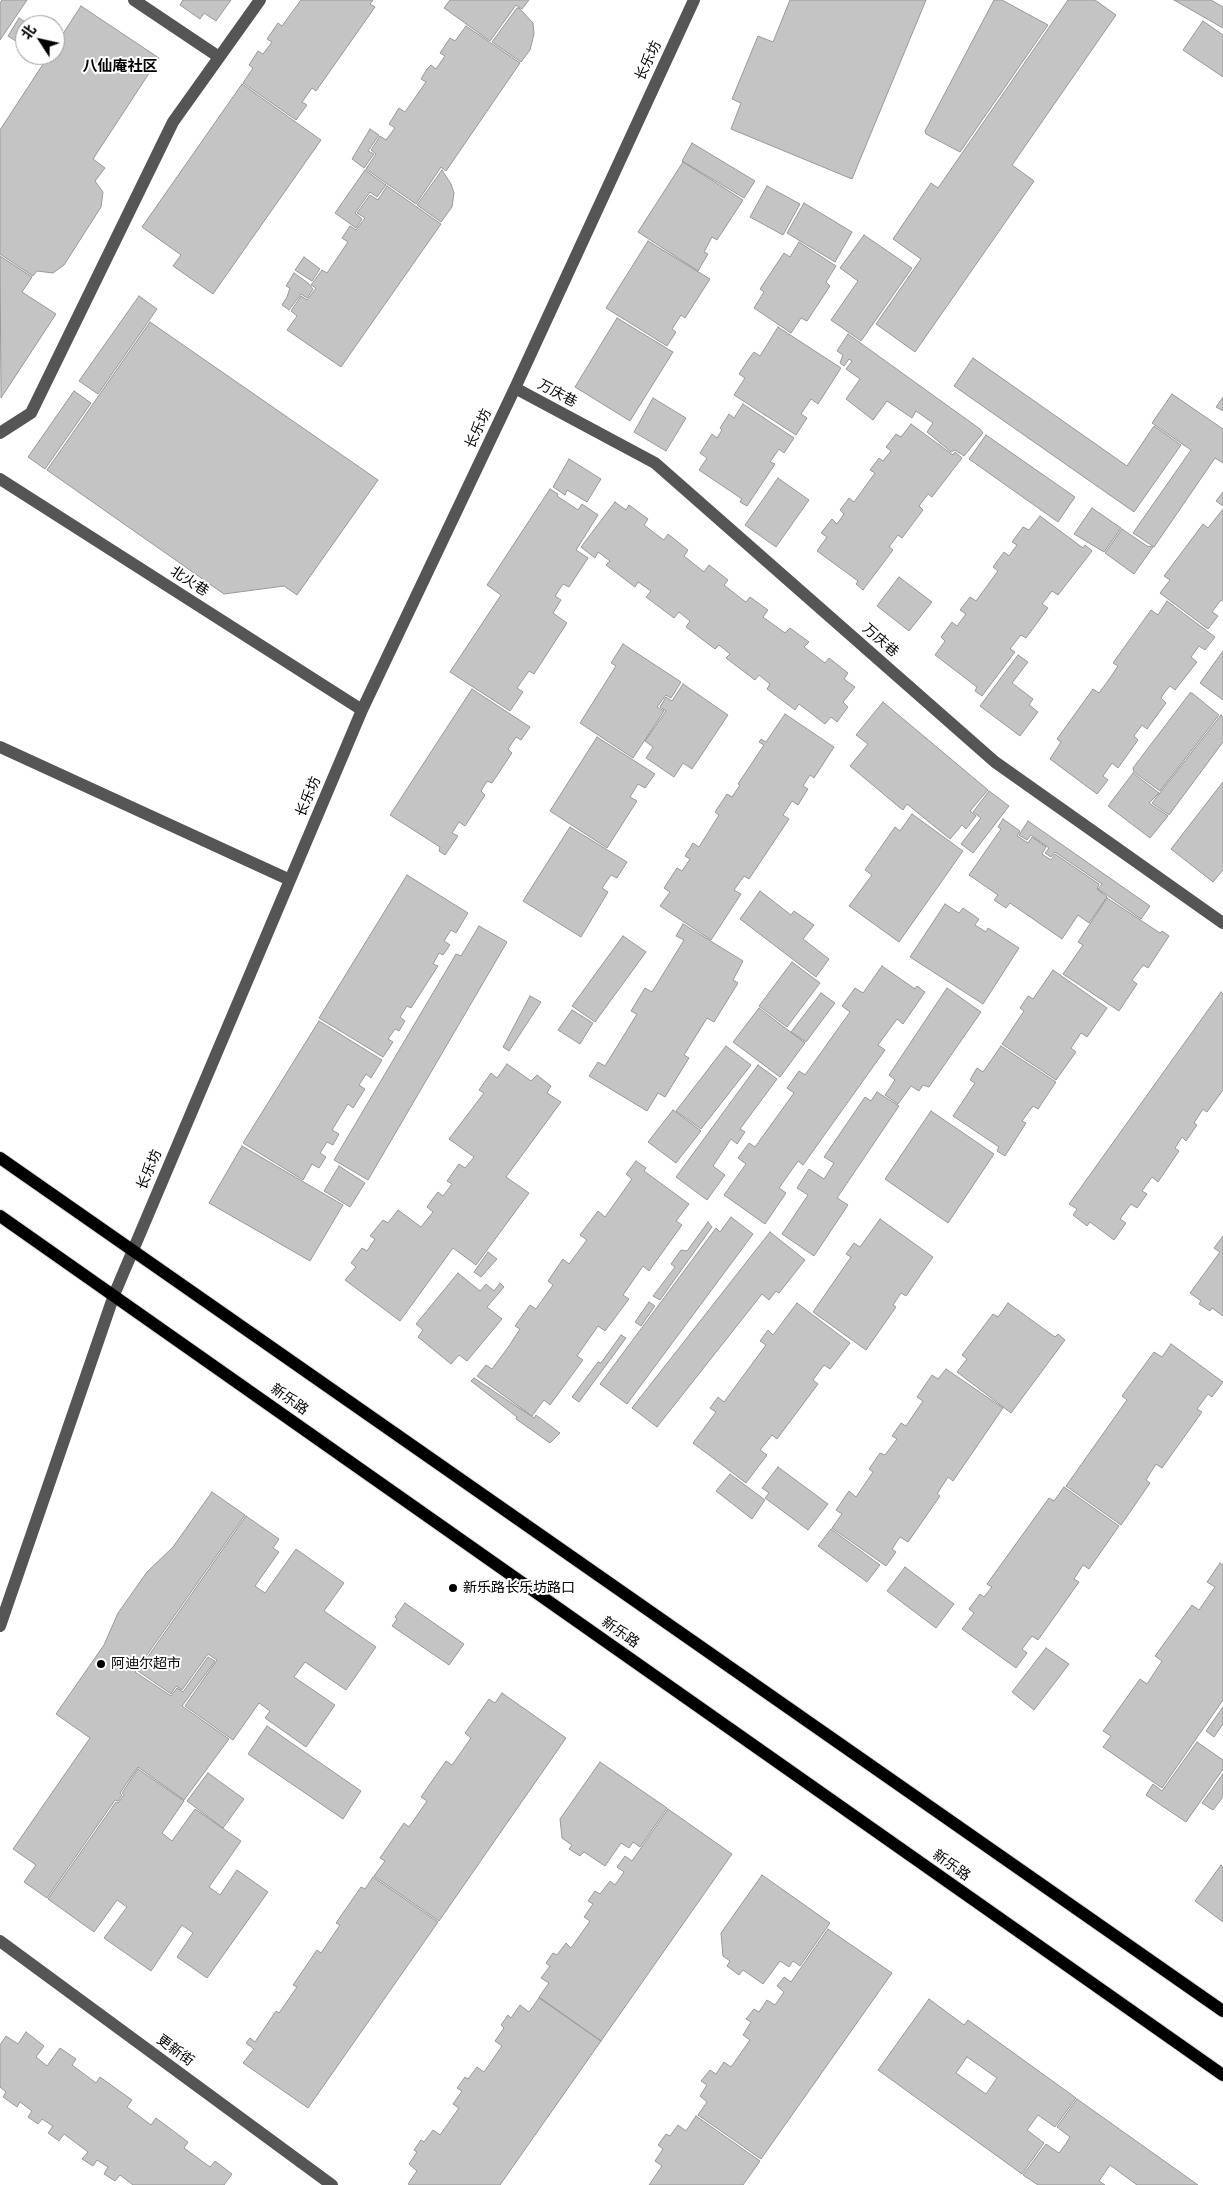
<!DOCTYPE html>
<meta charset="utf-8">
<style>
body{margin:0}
#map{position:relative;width:1223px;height:2185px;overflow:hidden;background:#fff;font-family:Poppins,"Noto Sans SC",sans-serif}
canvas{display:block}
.north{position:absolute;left:15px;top:15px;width:50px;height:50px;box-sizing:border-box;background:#fff;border:1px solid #999;border-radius:50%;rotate:305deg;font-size:14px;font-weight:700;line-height:20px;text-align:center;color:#000}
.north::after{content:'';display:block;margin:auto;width:18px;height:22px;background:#000;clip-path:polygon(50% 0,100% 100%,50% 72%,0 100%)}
</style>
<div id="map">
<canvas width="1223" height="2185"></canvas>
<div class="north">北</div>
</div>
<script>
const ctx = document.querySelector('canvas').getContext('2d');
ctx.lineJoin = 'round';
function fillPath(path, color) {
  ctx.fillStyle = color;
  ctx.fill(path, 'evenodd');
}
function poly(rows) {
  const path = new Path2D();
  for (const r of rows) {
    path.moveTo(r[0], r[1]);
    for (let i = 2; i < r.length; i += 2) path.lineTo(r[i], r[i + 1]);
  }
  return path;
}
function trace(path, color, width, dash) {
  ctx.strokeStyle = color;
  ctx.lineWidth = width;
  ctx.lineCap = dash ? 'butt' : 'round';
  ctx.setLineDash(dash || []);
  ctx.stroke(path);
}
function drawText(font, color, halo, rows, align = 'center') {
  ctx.font = font + ' Poppins,"Noto Sans SC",sans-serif';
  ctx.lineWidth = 4;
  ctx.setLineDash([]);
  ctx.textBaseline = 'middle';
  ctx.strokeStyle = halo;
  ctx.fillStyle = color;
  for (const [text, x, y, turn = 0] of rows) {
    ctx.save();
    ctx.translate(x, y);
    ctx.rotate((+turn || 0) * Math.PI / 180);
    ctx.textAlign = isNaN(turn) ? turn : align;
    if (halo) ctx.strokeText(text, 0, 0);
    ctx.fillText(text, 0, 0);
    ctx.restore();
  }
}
const building = poly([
 [2,0,27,0,0,40,0,3,2,0],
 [183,0,231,0,216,21,204,13,200,19,180,5,183,0],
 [301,0,373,0,370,4,375,7,316,91,312,88,302,102,307,105,296,120,243,83,253,68,249,65,258,51,263,54,272,42,267,39,278,23,282,26,301,0],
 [450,0,529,0,522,9,516,5,490,41,444,8,450,0],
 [790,0,926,0,852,179,731,129,741,103,732,99,758,36,773,42,790,0],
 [994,0,1002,0,1048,25,960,152,926,134,925,131,994,0],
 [1068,0,1095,0,1116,15,1012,165,1034,181,915,352,876,324,921,259,893,239,931,183,938,188,1068,0],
 [1174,0,1211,0,1223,7,1223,28,1174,0],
 [81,6,159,58,93,159,105,168,95,181,103,192,101,207,64,265,53,273,37,271,33,276,0,254,0,130,49,55,55,55,55,46,81,6],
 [517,8,519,8,533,23,534,34,530,50,521,62,492,42,517,8],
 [19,18,30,25,25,25,25,47,8,36,19,18],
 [1203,21,1223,35,1223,77,1183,50,1203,21],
 [466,26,520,63,446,171,441,167,416,204,366,169,376,154,371,150,380,136,386,140,395,128,389,124,399,108,405,112,426,82,421,79,427,69,431,65,436,69,445,56,440,53,450,38,455,41,466,26],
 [242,84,321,140,213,294,173,266,181,255,142,227,242,84],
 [370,129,379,135,368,151,374,154,364,168,352,159,370,129],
 [692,143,755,181,744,198,682,161,692,143],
 [683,162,743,200,717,240,712,237,704,252,708,254,698,271,638,232,683,162],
 [365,170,386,185,377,197,370,192,355,213,362,219,356,228,335,213,365,170],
 [442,170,451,184,454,193,452,207,441,222,417,205,442,170],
 [387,186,441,224,341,367,287,330,297,316,291,311,301,296,307,300,316,288,311,285,322,270,327,273,348,242,342,238,350,226,356,230,365,218,357,213,370,195,378,200,387,186],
 [767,186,800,204,783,235,750,217,767,186],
 [804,203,852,232,835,262,787,233,804,203],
 [864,235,912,268,861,341,831,320,858,281,840,268,864,235],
 [648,241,710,279,685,318,681,315,672,329,676,332,667,346,606,308,648,241],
 [799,242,836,266,826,282,830,286,807,321,801,318,791,333,754,308,764,292,760,289,784,253,790,257,799,242],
 [0,256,32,277,22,292,56,314,1,398,0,256],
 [304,257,320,269,312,281,295,270,304,257],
 [294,273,308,283,313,289,307,298,301,294,289,310,282,305,287,297,290,288,286,286,294,273],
 [139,296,157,309,98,394,79,381,139,296],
 [617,318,673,352,630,421,575,387,617,318],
 [150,322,378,480,297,595,284,586,224,594,47,470,150,322],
 [778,327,841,368,818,404,811,399,801,414,807,418,796,435,734,395,745,378,739,374,748,360,754,352,760,356,778,327],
 [848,334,980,429,983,433,964,456,955,450,951,452,927,432,933,423,916,411,912,418,887,401,873,420,846,399,860,379,846,369,852,361,849,359,844,366,840,363,843,355,837,351,848,334],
 [973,358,1127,466,1154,426,1181,445,1134,512,954,386,973,358],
 [74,391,91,403,45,469,28,457,74,391],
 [1172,394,1223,429,1223,463,1215,458,1154,547,1133,533,1191,450,1152,423,1172,394],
 [1223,397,1223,411,1216,407,1223,397],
 [653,398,686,418,666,451,634,432,653,398],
 [743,404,794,438,784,453,779,449,770,462,775,464,747,506,740,502,742,499,699,470,707,458,700,453,712,434,717,438,722,430,720,428,729,414,734,418,743,404],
 [911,424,953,455,955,452,962,458,932,497,928,494,919,506,923,510,902,538,898,535,889,547,893,550,863,590,856,584,858,581,817,551,827,537,821,533,832,519,837,524,844,514,840,510,849,498,854,502,875,473,870,470,879,458,883,461,891,451,886,447,896,434,901,437,911,424],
 [986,435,1075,497,1058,522,969,459,986,435],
 [569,459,601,479,587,502,567,490,565,495,553,487,569,459],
 [778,478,809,500,776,547,745,525,778,478],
 [550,489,558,494,557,496,578,510,582,504,598,515,576,550,588,558,569,587,563,584,555,596,561,600,553,613,567,623,534,674,529,671,517,688,523,692,510,711,450,672,501,595,487,585,550,489],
 [1223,492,1223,506,1216,501,1223,492],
 [615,502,626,510,629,505,648,519,644,525,657,535,664,540,668,534,688,550,684,556,704,572,709,565,728,580,724,585,743,600,746,602,750,597,768,610,763,617,785,633,790,628,809,642,804,647,825,663,829,658,848,673,844,679,855,687,843,702,848,707,837,722,831,717,825,724,799,704,795,710,767,689,770,684,759,675,755,680,726,658,730,654,719,645,715,649,686,627,690,621,679,612,674,618,646,597,651,591,638,582,635,587,606,565,610,561,598,552,595,558,581,547,615,502],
 [1092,508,1121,528,1104,552,1074,534,1092,508],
 [1223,509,1223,601,1221,600,1212,612,1218,616,1208,629,1160,593,1170,580,1164,576,1203,524,1208,528,1223,509],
 [1040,516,1083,548,1085,545,1092,551,1058,595,1052,591,1042,604,1048,608,1026,638,1021,635,1016,641,1010,649,1015,652,982,696,975,691,977,687,935,655,945,641,941,637,952,622,957,626,966,614,960,610,970,597,976,601,998,571,993,567,1004,552,1009,556,1017,545,1012,542,1023,527,1029,530,1040,516],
 [1122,529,1147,546,1153,547,1134,574,1105,553,1122,529],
 [899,577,932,602,909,631,877,606,899,577],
 [1167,601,1215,637,1205,650,1199,646,1191,657,1197,662,1175,690,1170,686,1164,693,1161,698,1166,703,1147,729,1142,725,1134,736,1138,740,1118,768,1112,763,1103,776,1108,780,1097,794,1050,759,1061,742,1057,739,1093,689,1099,693,1110,678,1118,666,1113,663,1151,610,1158,615,1167,601],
 [623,644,681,682,671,698,666,695,657,707,664,711,633,758,580,723,616,666,611,663,623,644],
 [1223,651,1223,700,1200,683,1223,651],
 [1018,655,1028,662,1012,683,1033,699,1029,705,1038,712,1020,736,980,706,1018,655],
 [683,684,728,715,692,769,683,763,674,777,646,758,653,747,645,741,666,711,660,707,666,697,672,701,683,684],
 [472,689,530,727,521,740,516,737,508,749,512,753,492,783,487,781,481,791,485,795,465,826,459,822,452,833,458,836,445,855,439,851,440,847,390,815,472,689],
 [1190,693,1192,693,1219,715,1160,791,1134,772,1133,768,1190,693],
 [883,702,988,790,970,811,976,816,966,829,962,825,950,839,907,804,903,810,899,807,850,766,868,744,856,735,883,702],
 [785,714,834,747,814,778,810,775,803,786,808,789,798,805,792,801,783,815,789,819,749,879,744,876,734,890,741,894,711,940,660,906,670,892,664,888,677,868,682,871,690,859,685,856,693,843,699,847,719,815,715,812,727,794,732,797,740,785,738,784,764,745,759,742,761,739,766,742,785,714],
 [1221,715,1223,717,1223,742,1169,815,1152,803,1221,715],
 [597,737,655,774,645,788,638,784,635,789,630,797,637,801,607,848,550,811,597,737],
 [1133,773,1159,793,1149,803,1168,816,1150,838,1108,806,1133,773],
 [1223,782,1223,870,1213,882,1171,849,1223,782],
 [989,791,1009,806,973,853,961,844,981,818,973,812,989,791],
 [912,814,963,851,899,942,849,906,872,875,865,870,895,827,900,831,912,814],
 [1003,819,1020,831,1017,836,1028,843,1032,837,1046,847,1042,854,1051,860,1055,854,1099,884,1097,889,1107,897,1089,923,1078,915,1062,939,1010,903,1006,908,994,900,998,895,969,875,1001,829,998,827,1003,819],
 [1028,821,1150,906,1141,919,1098,889,1102,884,1055,852,1051,857,1045,853,1049,848,1035,838,1031,835,1027,840,1019,835,1028,821],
 [570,827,627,862,617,878,611,875,602,888,608,892,581,937,523,901,570,827],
 [407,875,468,913,456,933,451,930,444,941,450,945,443,955,439,953,433,964,438,966,411,1008,407,1006,400,1017,405,1021,399,1031,395,1029,388,1039,393,1042,383,1057,319,1018,407,875],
 [760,891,791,915,794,911,814,925,803,939,829,959,816,977,740,919,760,891],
 [1107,898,1160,933,1162,931,1169,936,1148,968,1143,965,1132,980,1137,984,1119,1011,1063,974,1083,945,1078,942,1107,898],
 [945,904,959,913,963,908,979,919,975,925,986,932,988,928,1019,948,983,1004,910,957,945,904],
 [683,924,743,961,733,980,738,983,714,1022,707,1018,684,1055,689,1058,665,1097,658,1093,647,1111,589,1076,598,1062,605,1066,637,1014,631,1011,645,988,652,992,684,940,676,936,683,924],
 [479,926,507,942,368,1180,334,1160,456,954,461,956,479,926],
 [623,936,646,952,595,1022,572,1006,623,936],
 [792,962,820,983,787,1027,759,1006,792,962],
 [882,966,915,989,917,986,925,992,903,1024,897,1019,878,1045,885,1050,803,1165,798,1161,779,1188,786,1193,765,1224,724,1195,746,1164,738,1158,749,1143,755,1147,794,1093,787,1088,799,1071,805,1075,850,1012,842,1006,855,988,863,993,882,966],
 [1053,970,1107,1008,1087,1037,1081,1033,1071,1048,1076,1052,1056,1080,1002,1044,1024,1011,1020,1008,1028,996,1033,999,1053,970],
 [947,988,981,1012,929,1087,923,1085,919,1091,911,1086,898,1104,885,1095,895,1080,889,1075,947,988],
 [1221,992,1223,994,1223,1090,1207,1112,1203,1109,1194,1123,1197,1125,1186,1141,1182,1137,1175,1148,1179,1151,1158,1182,1152,1177,1142,1191,1147,1194,1137,1208,1131,1204,1120,1219,1126,1223,1114,1240,1090,1222,1087,1226,1073,1215,1077,1209,1069,1204,1221,992],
 [821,993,835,1003,806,1042,791,1032,821,993],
 [530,996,541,1002,509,1051,503,1047,530,996],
 [759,1008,805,1043,780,1077,733,1042,759,1008],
 [572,1010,593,1023,580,1044,558,1030,572,1010],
 [319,1021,382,1060,371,1078,366,1074,359,1085,365,1089,353,1108,348,1104,332,1130,339,1134,333,1145,327,1142,320,1153,326,1157,319,1168,312,1164,303,1180,243,1143,319,1021],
 [726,1046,751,1065,701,1129,676,1111,726,1046],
 [1001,1046,1056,1082,1038,1109,1033,1106,1022,1121,1026,1123,1005,1156,997,1151,999,1147,953,1116,975,1083,970,1080,977,1068,983,1072,1001,1046],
 [507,1064,531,1081,537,1075,551,1086,547,1093,561,1102,506,1177,529,1193,476,1265,453,1248,400,1321,345,1280,356,1267,351,1263,362,1248,367,1251,375,1239,370,1236,383,1220,388,1223,398,1210,421,1227,433,1212,427,1207,434,1197,438,1192,443,1196,452,1184,447,1181,459,1164,465,1168,474,1157,449,1139,484,1093,479,1090,491,1073,497,1078,507,1064],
 [758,1065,777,1079,740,1129,745,1132,737,1144,731,1139,713,1166,725,1175,707,1200,676,1177,758,1065],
 [877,1092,899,1106,837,1198,848,1205,814,1256,782,1234,808,1195,797,1188,809,1169,824,1179,834,1163,824,1157,865,1097,871,1101,877,1092],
 [673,1110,701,1131,676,1163,648,1142,673,1110],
 [931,1111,994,1154,948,1223,885,1179,931,1111],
 [242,1146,343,1205,310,1261,209,1203,242,1146],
 [636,1161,646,1168,644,1171,689,1204,676,1221,682,1225,649,1271,643,1266,623,1295,629,1299,605,1331,598,1326,577,1356,583,1360,550,1405,544,1400,532,1416,477,1376,486,1365,492,1369,509,1346,520,1329,515,1326,530,1305,536,1309,553,1285,548,1281,563,1259,569,1264,587,1240,580,1235,598,1211,605,1217,632,1179,626,1174,636,1161],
 [339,1166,365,1183,350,1207,324,1191,339,1166],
 [731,1217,753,1234,627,1404,600,1384,716,1228,720,1232,731,1217],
 [880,1219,933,1257,906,1296,901,1293,893,1305,896,1307,866,1350,813,1312,851,1257,846,1254,854,1243,860,1247,880,1219],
 [708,1222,712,1227,660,1300,653,1296,675,1267,671,1264,681,1250,687,1251,708,1222],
 [770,1232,805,1260,779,1293,776,1291,769,1300,762,1294,657,1427,632,1408,770,1232],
 [1223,1236,1223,1316,1212,1308,1210,1311,1199,1304,1201,1301,1190,1293,1220,1252,1214,1248,1223,1236],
 [488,1252,497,1259,481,1277,474,1272,488,1252],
 [458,1273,480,1291,486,1284,494,1291,500,1283,504,1287,487,1307,502,1319,467,1361,459,1355,451,1364,418,1337,423,1330,416,1324,458,1273],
 [649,1302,655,1306,641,1326,635,1322,649,1302],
 [797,1303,850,1343,830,1369,824,1365,813,1380,818,1384,777,1439,772,1435,760,1450,767,1455,746,1483,693,1443,716,1412,710,1408,718,1397,724,1402,766,1345,760,1341,768,1330,773,1335,797,1303],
 [1008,1303,1055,1337,1058,1334,1065,1340,1011,1413,957,1372,967,1359,962,1355,993,1314,998,1317,1008,1303],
 [621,1335,626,1338,579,1402,572,1397,598,1362,601,1363,621,1335],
 [1171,1344,1223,1382,1212,1397,1208,1394,1197,1409,1202,1412,1162,1468,1156,1464,1146,1480,1150,1483,1121,1525,1066,1486,1127,1400,1122,1396,1154,1352,1162,1357,1171,1344],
 [946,1369,1003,1408,953,1481,948,1477,937,1494,940,1496,908,1542,900,1537,892,1549,896,1552,886,1566,832,1528,842,1514,836,1510,849,1491,856,1497,873,1472,869,1469,880,1453,885,1455,897,1439,892,1436,901,1423,906,1426,923,1401,917,1397,932,1375,938,1379,946,1369],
 [474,1378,534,1418,536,1415,560,1433,550,1443,516,1419,517,1417,471,1381,474,1378],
 [778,1467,828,1504,808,1530,765,1498,769,1493,762,1488,778,1467],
 [730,1474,765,1500,752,1519,716,1491,730,1474],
 [1064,1487,1119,1526,1089,1569,1083,1565,1074,1579,1079,1582,1038,1640,1032,1636,1022,1649,1027,1653,1016,1668,962,1629,974,1613,969,1609,980,1594,984,1597,992,1587,987,1584,1049,1498,1054,1501,1064,1487],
 [212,1492,245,1515,135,1672,171,1696,177,1688,183,1692,208,1657,215,1661,182,1706,229,1739,184,1800,138,1767,120,1793,122,1795,118,1801,115,1800,47,1898,24,1882,36,1865,13,1849,90,1738,56,1714,104,1645,118,1613,147,1572,173,1547,212,1492],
 [246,1516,279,1539,273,1548,279,1552,255,1586,265,1593,296,1549,344,1583,324,1611,376,1647,346,1690,305,1662,294,1677,335,1705,306,1747,265,1718,270,1711,259,1703,233,1740,185,1706,217,1660,208,1654,182,1690,176,1686,171,1694,138,1671,246,1516],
 [831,1529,880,1565,867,1582,818,1546,831,1529],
 [1220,1563,1223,1565,1223,1700,1162,1788,1103,1747,1111,1736,1103,1731,1140,1679,1147,1684,1162,1661,1155,1656,1192,1605,1199,1610,1215,1587,1207,1582,1220,1563],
 [905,1567,954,1604,936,1628,887,1591,905,1567],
 [405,1603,464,1644,449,1665,392,1626,397,1619,395,1617,405,1603],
 [1046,1648,1069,1664,1034,1710,1012,1692,1046,1648],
 [502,1693,566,1738,439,1921,374,1876,385,1861,380,1858,404,1823,409,1827,427,1801,421,1797,446,1761,452,1765,471,1738,465,1733,489,1699,495,1703,502,1693],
 [1223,1707,1223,1724,1214,1737,1206,1731,1223,1707],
 [267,1726,361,1791,343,1819,248,1754,267,1726],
 [1197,1742,1223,1760,1223,1769,1186,1822,1146,1795,1153,1784,1162,1791,1197,1742],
 [600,1762,667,1808,640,1847,633,1842,629,1848,621,1843,605,1866,584,1852,580,1856,569,1849,572,1845,562,1838,560,1819,600,1762],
 [138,1769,184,1801,162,1833,172,1841,195,1809,241,1841,209,1887,220,1895,237,1870,268,1892,207,1978,177,1957,193,1933,182,1925,151,1971,104,1938,127,1907,117,1900,94,1932,48,1899,116,1802,118,1803,124,1795,122,1793,138,1769],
 [208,1773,244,1799,223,1828,187,1801,208,1773],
 [1223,1774,1223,1797,1213,1810,1202,1803,1223,1774],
 [668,1809,732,1854,601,2041,539,1997,549,1983,541,1978,550,1966,546,1963,553,1953,557,1955,566,1943,571,1948,590,1921,584,1917,593,1904,588,1901,595,1891,600,1894,610,1881,615,1885,624,1872,617,1867,625,1856,632,1861,668,1809],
 [1221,1865,1223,1867,1223,1922,1195,1901,1221,1865],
 [762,1875,830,1923,800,1966,793,1961,789,1967,780,1961,763,1984,743,1970,739,1975,727,1966,730,1961,723,1956,721,1933,762,1875],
 [373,1877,438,1922,308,2108,243,2063,254,2049,246,2043,250,2038,255,2042,276,2011,279,2013,297,1987,293,1985,317,1950,321,1953,340,1925,336,1923,361,1887,365,1889,373,1877],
 [828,1929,892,1973,761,2159,698,2115,707,2102,700,2096,707,2085,701,2081,710,2070,716,2074,724,2062,731,2067,750,2040,743,2035,751,2022,746,2019,754,2009,759,2012,767,2000,775,2005,784,1992,777,1986,784,1977,791,1982,828,1929],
 [539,1998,601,2041,500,2185,410,2185,408,2184,417,2171,409,2164,417,2152,414,2150,421,2140,424,2142,433,2130,440,2135,459,2108,453,2104,462,2091,457,2088,465,2077,468,2079,477,2067,484,2072,502,2046,495,2041,504,2028,501,2025,508,2015,511,2018,520,2005,529,2012,539,1998],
 [929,1999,964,2025,968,2020,1076,2098,1055,2127,1038,2115,1027,2130,1044,2143,1022,2174,878,2070,929,1999],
 [967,2057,997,2078,986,2094,956,2073,967,2057],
 [26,2032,44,2046,36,2057,47,2066,60,2048,76,2059,72,2065,96,2083,100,2077,132,2100,127,2107,151,2125,156,2118,188,2142,184,2148,210,2167,215,2161,232,2174,224,2185,133,2185,120,2175,115,2181,104,2174,108,2167,97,2160,93,2166,82,2159,88,2152,64,2134,59,2141,48,2133,53,2126,42,2119,38,2124,28,2117,32,2111,20,2102,17,2107,3,2097,6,2092,0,2087,0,2045,6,2036,18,2044,26,2032],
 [1077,2099,1198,2185,1137,2185,1110,2165,1099,2181,1105,2185,1038,2185,1023,2175,1046,2144,1059,2153,1065,2145,1070,2137,1057,2127,1077,2099],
 [696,2116,760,2161,743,2185,649,2185,662,2166,655,2161,663,2149,658,2145,666,2134,670,2136,678,2125,686,2131,696,2116]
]);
const minor = poly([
 [134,0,219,57],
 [515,388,655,463,995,762,1223,923],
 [0,433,31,413,173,122,260,0],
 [0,479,362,710],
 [0,747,290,880],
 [0,1626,114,1295,290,880,362,710,515,388,694,0],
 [0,1941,332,2185]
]);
const major = poly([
 [0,1158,1223,2011],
 [0,1216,1223,2075]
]);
const markers = [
 [453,1588,5,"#000"],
 [101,1664,5,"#000"]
];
const streetNames = [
 ["长乐坊",649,61,-65],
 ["万庆巷",557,394,28],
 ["长乐坊",479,429,-65],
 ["北火巷",189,582,33],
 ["万庆巷",880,641,41],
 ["长乐坊",309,797,-67],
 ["长乐坊",150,1170,-67],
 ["新乐路",289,1400,35],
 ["新乐路",620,1633,35],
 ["新乐路",951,1866,35],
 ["更新街",175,2051,36]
];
const poiNames = [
 ["新乐路长乐坊路口",463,1588],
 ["阿迪尔超市",111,1664]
];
const neighbourhoodNames = [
 ["八仙庵社区",120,67]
];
fillPath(building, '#c4c4c4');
trace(building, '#999', 1);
trace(major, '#dbdbdb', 14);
trace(minor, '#555', 12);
trace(major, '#000', 12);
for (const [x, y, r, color] of markers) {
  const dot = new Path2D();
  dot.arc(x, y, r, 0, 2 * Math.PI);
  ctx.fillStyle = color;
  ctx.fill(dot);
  trace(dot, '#fff', 2);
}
drawText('14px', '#000', '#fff', streetNames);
drawText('14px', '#000', '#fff', poiNames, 'left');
drawText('bold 15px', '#000', '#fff', neighbourhoodNames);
</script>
